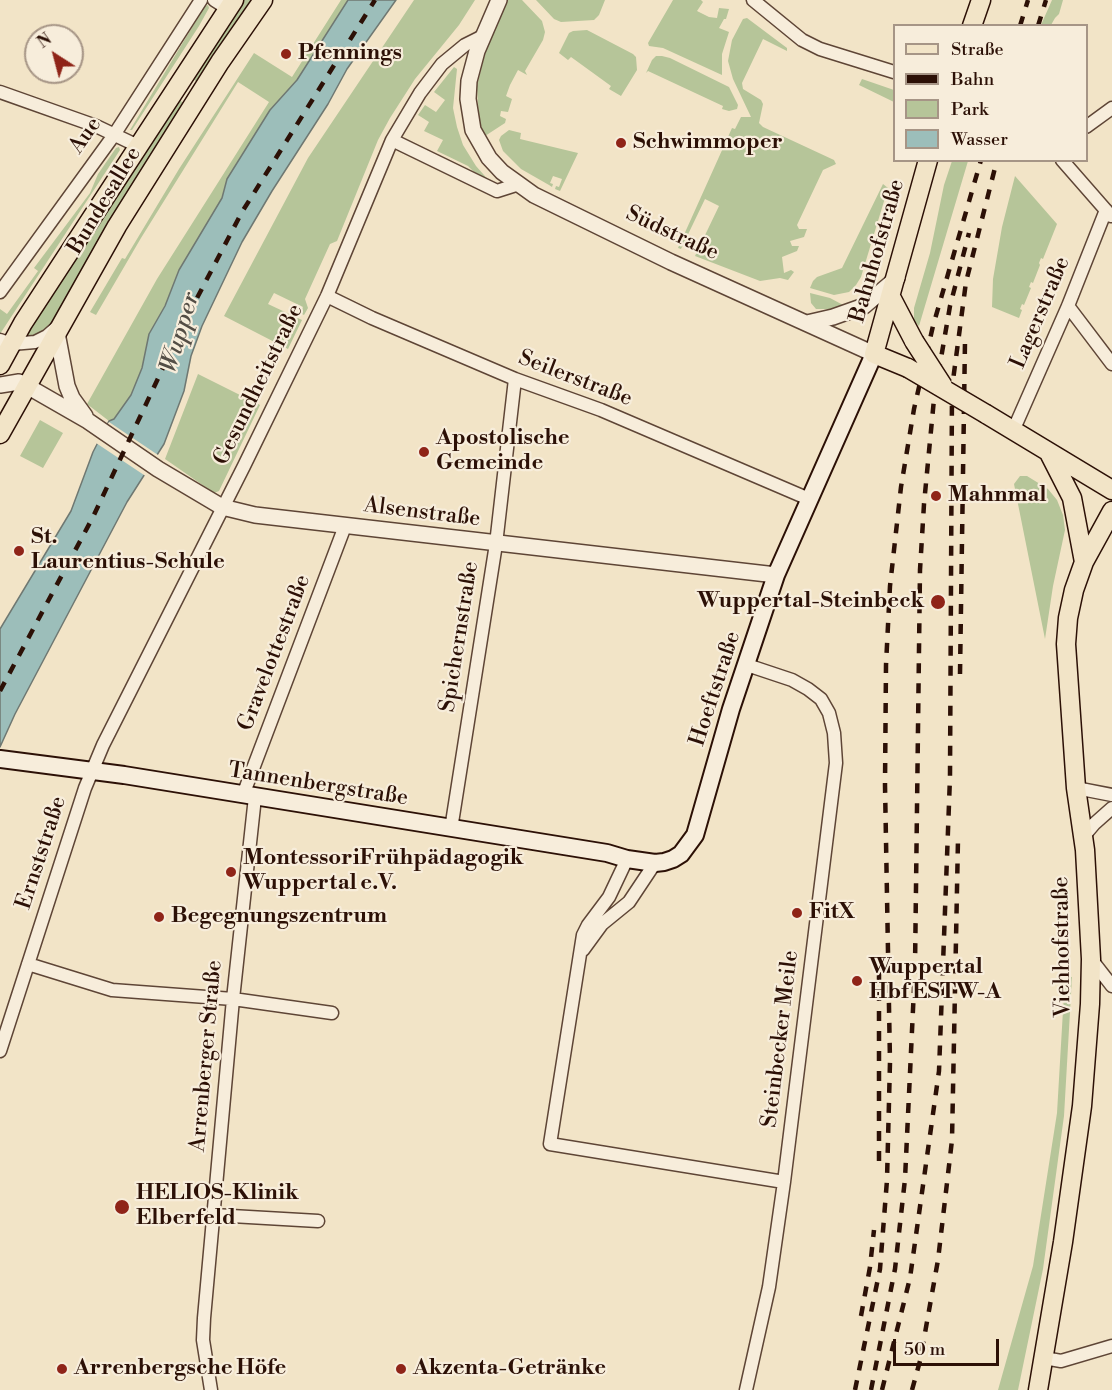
<!DOCTYPE html>
<meta charset="utf-8">
<style>
body{margin:0}
#map{position:relative;width:1112px;height:1390px;overflow:hidden;background:#f2e4c7;font-family:"Libre Bodoni",serif}
canvas{display:block}
.legend{position:absolute;left:893px;top:24px;width:195px;height:138px;box-sizing:border-box;background:#f7eddb;border:2px solid #a69586;margin:0;padding:8px 10px;list-style:none;font-size:18px;color:#2c1006}
.legend li{display:flex;align-items:center;gap:12px;height:30px}
.legend b{width:30px;border:2px solid #a69586}
.north{position:absolute;left:24px;top:24px;width:60px;height:60px;box-sizing:border-box;background:#f7eddb;border:2px solid #a69586;border-radius:50%;rotate:324deg;font-size:16px;font-weight:700;line-height:24px;text-align:center;color:#2c1006}
.north::after{content:'';display:block;margin:auto;width:21px;height:27px;background:#8f2418;clip-path:polygon(50% 0,100% 100%,50% 72%,0 100%)}
.scale{position:absolute;left:893px;top:1339px;width:106px;height:27px;box-sizing:border-box;border:3px solid #2c1006;border-top:0;padding-left:8px;font-size:18px;line-height:21px;white-space:nowrap;color:#2c1006;-webkit-text-stroke:4px #f7eddb;paint-order:stroke}
</style>
<div id="map">
<canvas width="1112" height="1390"></canvas>
<ul class="legend">
<li><b style="height:8px;background:#f2e4c7"></b>Straße</li>
<li><b style="height:8px;background:#2c1006"></b>Bahn</li>
<li><b style="height:16px;background:#b6c599"></b>Park</li>
<li><b style="height:16px;background:#9cbeba"></b>Wasser</li>
</ul>
<div class="north">N</div>
<div class="scale">50 m</div>
</div>
<script>
const ctx = document.querySelector('canvas').getContext('2d');
ctx.lineJoin = 'round';
function fillPath(path, color) {
  ctx.fillStyle = color;
  ctx.fill(path, 'evenodd');
}
function poly(rows) {
  const path = new Path2D();
  for (const r of rows) {
    path.moveTo(r[0], r[1]);
    for (let i = 2; i < r.length; i += 2) path.lineTo(r[i], r[i + 1]);
  }
  return path;
}
function trace(path, color, width, dash) {
  ctx.strokeStyle = color;
  ctx.lineWidth = width;
  ctx.lineCap = dash ? 'butt' : 'round';
  ctx.setLineDash(dash || []);
  ctx.stroke(path);
}
function drawText(font, color, halo, rows, align = 'center') {
  ctx.font = font + ' "Libre Bodoni",serif';
  ctx.lineWidth = 4.5;
  ctx.setLineDash([]);
  ctx.textBaseline = 'middle';
  ctx.strokeStyle = halo;
  ctx.fillStyle = color;
  for (const [text, x, y, turn = 0] of rows) {
    ctx.save();
    ctx.translate(x, y);
    ctx.rotate((+turn || 0) * Math.PI / 180);
    ctx.textAlign = isNaN(turn) ? turn : align;
    if (halo) ctx.strokeText(text, 0, 0);
    ctx.fillText(text, 0, 0);
    ctx.restore();
  }
}
const green = poly([
 [243,0,254,0,197,82,193,79,209,48],
 [341,0,348,0,297,80,270,110,227,179,222,198,179,270,165,306,149,334,142,368,131,395,114,419,109,421,87,404,157,279,269,102,238,82,141,238,96,315,90,312,122,258,125,259,179,169,254,53,292,77],
 [414,0,475,0,459,25,415,79,390,118,378,140,337,241,330,244,305,299,308,308,304,315,300,313,303,307,274,293,268,304,302,320,288,349,224,316,308,158],
 [508,0,522,0,542,21,545,32,543,40,525,71,527,75,518,70,510,85,506,96,512,99,508,112,501,111,500,116,506,119,505,123,485,136,479,121,477,86,486,50],
 [536,0,605,0,599,15,594,20,561,22,554,19],
 [673,0,701,0,703,2,697,11,709,17,717,18,719,8,729,9,726,19,724,19,719,28,729,32,722,54,722,75,663,48,649,46,648,43],
 [1052,0,1063,0,1059,14,1055,18,1051,25,1041,25],
 [208,5,209,8,199,26,132,130,130,130,205,6],
 [747,18,787,48,787,51,763,39,742,83,743,89,761,100,763,104,759,123,763,127,834,160,836,164,823,170,797,225,799,229,807,229,804,237,790,241,792,246,799,246,797,251,782,257,784,273,791,270,794,272,788,280,780,278,760,281,695,256,719,206,705,199,681,249,678,248,732,128,735,129,741,117,751,117,733,79,728,61,732,40,743,19],
 [587,30,633,54,636,57,637,70,621,96,609,89,611,86,571,57,568,60,559,53,569,33,573,31],
 [656,56,662,56,670,58,729,87,738,105,737,109,729,111,722,109,723,106,648,71,646,73,652,60],
 [454,67,457,69,453,108,457,127,463,145,476,166,491,183,480,178,468,166,437,151,443,140,424,131,429,122,418,115,425,105,436,112,445,100,434,92],
 [862,79,894,90,894,102,859,85],
 [179,99,184,104,55,318,45,330,35,336,24,337],
 [509,130,521,133,520,139,578,153,560,191,555,189,556,186,559,187,562,179,553,176,550,183,553,184,552,187,549,185,521,169,503,151,499,140,501,136],
 [119,147,120,150,0,334,0,309,7,314,38,271,34,268,90,193,98,174,116,148],
 [952,161,968,161,919,326,914,321,914,308,930,253,944,185],
 [1015,176,1057,224,1043,259,1041,258,1039,263,1040,265,1033,283,1031,282,1029,287,1031,288,1024,305,1022,304,1020,309,1022,310,1019,318,992,307,993,279,1002,227],
 [883,184,888,188,861,277,856,285,849,292,834,295,810,288,813,281,817,277,842,268],
 [810,293,830,298,845,306,831,309,816,309,811,303],
 [198,374,260,405,219,491,214,493,165,459],
 [40,420,63,433,43,468,20,456],
 [1020,476,1027,476,1048,489,1057,500,1063,515,1065,530,1053,586,1045,639,1014,484],
 [1065,976,1072,977,1064,1116,1043,1269,1018,1390,998,1390,1033,1266,1057,1113]
]);
const water = poly([
 [348,0,396,0,347,69,328,104,272,191,242,242,202,326,191,356,184,391,164,444,127,502,15,714,0,747,0,629,71,511,93,452,109,421,114,419,131,395,142,368,149,334,165,306,179,270,222,198,227,179,270,110,297,80,348,0]
]);
const pier = poly([
 [109,422,161,457,147,477,96,443]
]);
const minor = poly([
 [214,0,228,9],
 [753,0,802,40,820,49,894,72],
 [0,92,96,126,138,146],
 [1086,127,1112,108],
 [392,140,497,191,519,184],
 [1062,160,1111,216],
 [0,292,114,135,201,0],
 [327,296,372,318,515,379,601,410,809,499],
 [1068,306,1112,364],
 [0,340,12,344,35,342,47,336,56,328],
 [1013,431,1068,306,1106,210],
 [1076,788,1112,795],
 [243,795,345,526],
 [451,829,496,544,515,379],
 [1083,837,1094,824,1112,808],
 [627,859,609,897,588,925,583,935,550,1144,784,1182],
 [583,950,602,924,629,902,655,863],
 [1091,959,1112,986],
 [28,964,112,990,233,999,332,1013],
 [0,1051,85,788,103,745,244,466,327,296,392,140,420,93,442,64,465,45,483,36],
 [214,1215,318,1221],
 [1044,1358,1061,1361,1112,1346],
 [211,1390,203,1340,204,1318,233,999,255,797],
 [746,1390,769,1287,784,1182,836,763,834,733,829,713,821,699,808,689,792,680,747,665]
]);
const tertiary = poly([
 [499,0,477,51,469,81,468,99,473,130,489,158,502,172,534,195,671,262,874,354],
 [807,323,833,317,864,306,897,278],
 [57,333,67,386,72,398,85,416],
 [0,385,19,382,27,386,88,421,158,469,222,507,255,515,776,575]
]);
const secondary = poly([
 [0,759,124,775,607,853,627,859,655,863,664,862,673,859,681,854,695,835,731,709,776,575,874,354]
]);
const primary = poly([
 [972,26,981,0],
 [891,297,914,341],
 [0,365,23,323,234,0],
 [908,368,874,354,928,160],
 [986,414,1112,490],
 [0,434,117,226,220,62,263,0],
 [1049,453,1072,498,1084,562],
 [1038,1390,1063,1242,1082,1106,1090,1004,1091,959,1085,850,1076,788,1066,644,1068,618,1074,590,1084,562,1112,511]
]);
const rail = poly([
 [1020,26,1028,0],
 [1038,26,1046,0],
 [960,674,965,341],
 [0,691,93,517,185,321,242,212,375,0],
 [879,1161,879,963],
 [861,1316,870,1267,874,1230],
 [855,1390,880,1269,887,1180,890,1062,885,785,886,665,890,586,901,487,914,409,933,326,981,160],
 [871,1390,895,1269,905,1179,915,967,920,570,924,504,934,399,950,306,969,233],
 [882,1390,910,1278,939,1071,950,777,952,388,966,282,997,160],
 [912,1390,920,1361,938,1260,952,1140,958,839]
]);
const primaryBridge = poly([
 [914,341,943,386],
 [908,368,986,414]
]);
const markers = [
 [286,54,6,"#8f2418"],
 [621,143,6,"#8f2418"],
 [424,452,6,"#8f2418"],
 [936,496,6,"#8f2418"],
 [19,551,6,"#8f2418"],
 [938,602,8,"#8f2418"],
 [231,872,6,"#8f2418"],
 [797,913,6,"#8f2418"],
 [159,917,6,"#8f2418"],
 [857,981,6,"#8f2418"],
 [122,1207,8,"#8f2418"],
 [62,1369,6,"#8f2418"],
 [401,1369,6,"#8f2418"]
];
const poiNames = [
 ["Pfennings",298,54],
 ["Schwimmoper",633,143],
 ["Apostolische",436,439],
 ["Gemeinde",436,464],
 ["Mahnmal",948,496],
 ["St.",31,538],
 ["Laurentius-Schule",31,563],
 ["Wuppertal-Steinbeck",924,602,"right"],
 ["MontessoriFrühpädagogik",243,859],
 ["Wuppertal e.V.",243,884],
 ["FitX",809,913],
 ["Begegnungszentrum",171,917],
 ["Wuppertal",869,968],
 ["Hbf ESTW-A",869,993],
 ["HELIOS-Klinik",136,1194],
 ["Elberfeld",136,1219],
 ["Arrenbergsche Höfe",74,1369],
 ["Akzenta-Getränke",413,1369]
];
const streetNames = [
 ["Aue",86,136,-55],
 ["Bundesallee",105,201,-59],
 ["Südstraße",672,234,25],
 ["Bahnhofstraße",878,251,-74],
 ["Lagerstraße",1041,313,-67],
 ["Seilerstraße",575,379,21],
 ["Gesundheitstraße",259,385,-64],
 ["Alsenstraße",422,513,7],
 ["Spichernstraße",460,637,-81],
 ["Gravelottestraße",275,653,-69],
 ["Hoeftstraße",716,689,-72],
 ["Tannenbergstraße",318,785,9],
 ["Ernststraße",42,853,-72],
 ["Viehhofstraße",1063,947,-91],
 ["Steinbecker Meile",781,1039,-83],
 ["Arrenberger Straße",207,1056,-85]
];
const waterNames = [
 ["Wupper",181,333,-73]
];
fillPath(green, '#b6c599');
fillPath(water, '#9cbeba');
trace(water, '#6f7872', 1.5);
fillPath(pier, '#f2e4c7');
trace(minor, '#5e4536', 15);
trace(tertiary, '#5e4536', 18);
trace(secondary, '#2c1006', 20);
trace(primary, '#2c1006', 21);
trace(minor, '#f7eddb', 12);
trace(tertiary, '#f7eddb', 15);
trace(secondary, '#f7eddb', 16);
trace(primary, '#f2e4c7', 18);
trace(rail, '#2c1006', 4.5, [10, 10]);
trace(primaryBridge, '#2c1006', 21, []);
trace(primaryBridge, '#f2e4c7', 18);
for (const [x, y, r, color] of markers) {
  const dot = new Path2D();
  dot.arc(x, y, r, 0, 2 * Math.PI);
  ctx.fillStyle = color;
  ctx.fill(dot);
  trace(dot, '#f7eddb', 2);
}
drawText('bold 22px', '#2c1006', '#f7eddb', poiNames, 'left');
drawText('22px', '#2c1006', '#f7eddb', streetNames);
drawText('italic 24px', '#534d45', '#f7eddb', waterNames);
</script>
